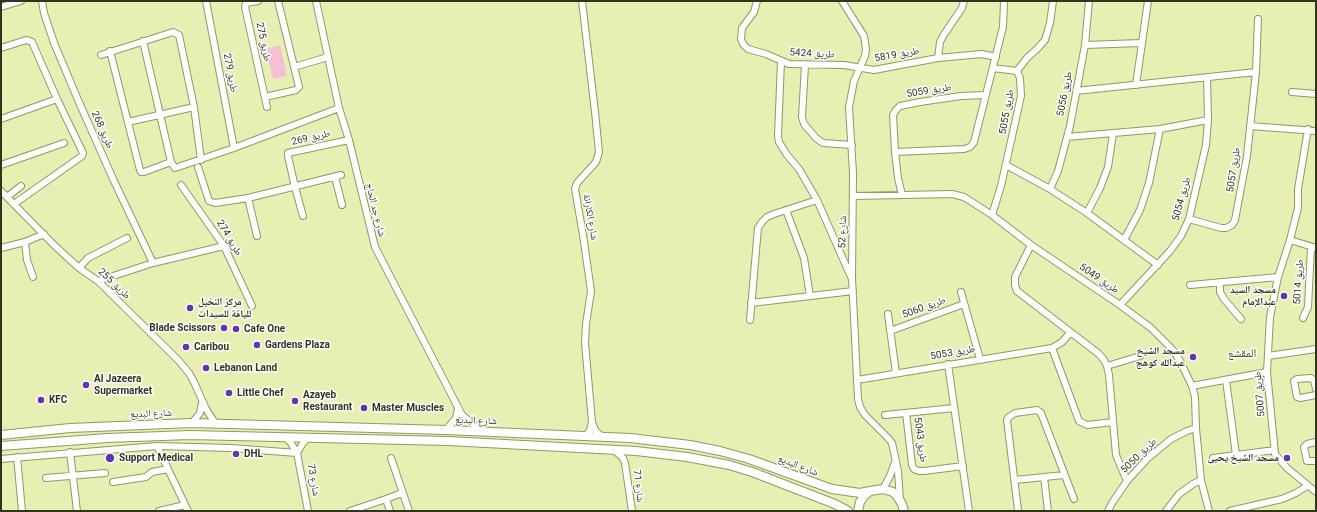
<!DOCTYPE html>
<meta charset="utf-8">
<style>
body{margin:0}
#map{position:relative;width:1317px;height:512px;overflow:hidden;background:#e7efb3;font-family:Roboto,sans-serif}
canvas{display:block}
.frame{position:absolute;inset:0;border:2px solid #32351e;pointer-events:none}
</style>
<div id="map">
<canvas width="1317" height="512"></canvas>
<div class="frame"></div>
</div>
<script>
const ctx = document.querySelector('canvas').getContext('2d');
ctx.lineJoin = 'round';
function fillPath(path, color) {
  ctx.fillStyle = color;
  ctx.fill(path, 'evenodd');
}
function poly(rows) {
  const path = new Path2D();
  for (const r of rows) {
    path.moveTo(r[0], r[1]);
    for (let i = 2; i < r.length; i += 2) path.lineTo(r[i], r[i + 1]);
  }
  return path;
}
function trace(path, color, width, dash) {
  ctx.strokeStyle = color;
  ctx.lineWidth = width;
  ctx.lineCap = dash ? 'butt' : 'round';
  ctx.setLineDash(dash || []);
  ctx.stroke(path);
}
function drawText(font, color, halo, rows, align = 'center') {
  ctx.font = font + ' Roboto,"Noto Naskh Arabic",sans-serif';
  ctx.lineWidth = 3;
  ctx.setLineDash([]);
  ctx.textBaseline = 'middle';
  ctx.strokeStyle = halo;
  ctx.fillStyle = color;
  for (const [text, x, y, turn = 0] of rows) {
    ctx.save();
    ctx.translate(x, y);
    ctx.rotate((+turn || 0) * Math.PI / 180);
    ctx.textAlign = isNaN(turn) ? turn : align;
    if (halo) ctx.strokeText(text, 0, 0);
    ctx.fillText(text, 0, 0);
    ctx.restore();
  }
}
const green = poly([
 [280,45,287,76,273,79,266,49]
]);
const minor = poly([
 [42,1,44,13,54,43,78,100,114,181,153,263],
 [206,1,234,148],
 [258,1,246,3,245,7,267,107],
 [316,1,339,108,349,140,375,247,462,415,474,425,484,430],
 [582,1,595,112,599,152,596,162,577,183,575,189,583,235,591,291,586,324,585,343,592,422,590,430,586,436],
 [757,1,754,12,742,28,741,39,743,44,748,49,766,54,789,64,844,65,874,70,938,58,982,54,996,57],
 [842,1,864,36,866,49,865,56,854,81,849,107,853,173,852,278,858,399,860,407,865,415,888,438,892,443,898,471,900,500],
 [1,7,21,1],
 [143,41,171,162,175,168,234,148,339,108],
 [1085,45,1141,43],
 [1,48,23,41,27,40,32,42,57,99],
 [110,51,140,170,141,172,144,172,171,162],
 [101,55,173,32,179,35,194,107,201,160],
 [938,58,940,42,943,36,962,8,964,1],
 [781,61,778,136,779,142,787,155,799,169,817,200,851,277],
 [805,65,802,117,804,124,816,138,823,143,852,145],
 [294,67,328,57],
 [993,68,1017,71],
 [1136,85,1148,1],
 [1076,91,1256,72],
 [1292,92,1316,94],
 [265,97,296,90,299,87,278,1],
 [1,119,57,99,83,153,82,156,14,204],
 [128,122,194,107],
 [1250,126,1316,131],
 [1308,129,1298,189,1298,208,1290,240,1278,277,1270,317,1267,372,1275,454,1287,468,1316,492],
 [1067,137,1160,129,1208,120],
 [895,152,964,149,970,147,974,142,1003,27,1004,1],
 [1,165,64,143],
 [1006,165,1050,189,1087,213,1158,265],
 [198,167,209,201,215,203,248,198,341,175],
 [335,177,342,205],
 [181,185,224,246,252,306],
 [1050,189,1058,171,1070,126,1085,45,1089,1],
 [1,191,55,246,79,268,98,281,178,360,189,373,194,382,206,409,215,423],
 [902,195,898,178,895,152,893,115,896,110,900,106,920,102,961,96,985,95],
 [853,196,952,194,964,197,992,215,1031,245,1120,305,1151,328,1172,349,1180,361,1192,386,1195,397,1196,428,1201,480,1209,511],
 [7,197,21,186],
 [248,198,257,236],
 [786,210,804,258,810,296],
 [1087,213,1100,188,1108,167,1113,134],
 [992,215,1001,186,1021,96,1020,78,1017,71,1027,58,1038,48,1045,40,1050,23,1053,1],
 [303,216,295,187,288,156,288,153,349,140],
 [1189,219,1221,228,1226,228,1232,225,1235,220,1247,156,1256,72,1258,19],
 [1124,240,1140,210,1149,183,1160,129],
 [1290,240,1316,248],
 [25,242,27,260,33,277],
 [1031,245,1015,277,1015,285,1017,291,1099,354,1104,360,1107,366,1109,375,1116,455,1127,481],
 [1,248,25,242,44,234],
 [79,268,88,258,127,238],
 [98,281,153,263,224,246],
 [1220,282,1220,292,1224,299,1241,319],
 [1190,285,1278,277],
 [961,292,980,359],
 [751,303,853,291],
 [1120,305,1170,251,1181,236,1189,219,1206,145,1208,120,1207,77],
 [888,314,896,373],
 [1303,318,1308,307,1311,247],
 [750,320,758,228,762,222,767,217,774,214,817,200],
 [890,331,964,304],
 [1052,348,1079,421,1087,425,1113,422],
 [1268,356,1316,349],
 [948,364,969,511],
 [1107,366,1140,356],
 [857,380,1052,348,1062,342,1070,333],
 [1226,380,1236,455],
 [1192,386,1267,372],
 [1316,389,1314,380,1311,378,1297,379,1294,381,1297,397,1300,398,1316,395],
 [906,413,912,465,914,469,919,471,924,471,963,466],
 [885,415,954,408],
 [592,422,595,430,602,437],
 [192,423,200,413,202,403],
 [446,430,456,418,458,408],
 [285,437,291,443,297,453,308,511],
 [1316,442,1307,444,1304,447,1307,461,1316,461],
 [157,446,188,511],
 [614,450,623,458,625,463,632,511],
 [70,452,77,511],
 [297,453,303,443,308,438],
 [17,457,22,511],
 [391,458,409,511],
 [1213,458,1275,450],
 [1,459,157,446,231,448,297,453],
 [1044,477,1048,511],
 [46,478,105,473],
 [1015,480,1064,475],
 [113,482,146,477,152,472,168,469],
 [883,489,890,476,895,462],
 [1018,510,1007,420,1009,417,1015,413,1037,410,1041,413,1074,499],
 [159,511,185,505],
 [350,511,386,499],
 [390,511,386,499,402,493],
 [1108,511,1112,503,1127,481,1147,459,1171,439,1187,431,1196,428],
 [1166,511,1179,494,1193,484,1201,480],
 [1230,511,1282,499,1296,493,1307,486]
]);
const major = poly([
 [1,435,70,428,192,423,446,430,630,438,690,445,720,451,749,459,832,489,860,493,870,491],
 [1,446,107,438,190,435,448,441,636,451,687,457,729,465,752,472,835,504,848,511],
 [858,511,860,502,864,496,870,491,883,489,893,492,897,496,902,504,904,511]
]);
const markers = [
 [1284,296,4,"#6135ad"],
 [190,308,4,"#6135ad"],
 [224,328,4,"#6135ad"],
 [236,329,4,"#6135ad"],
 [257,345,4,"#6135ad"],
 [186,347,4,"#6135ad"],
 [1193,357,4,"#6135ad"],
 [206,368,4,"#6135ad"],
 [86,385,4,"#6135ad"],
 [229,393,4,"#6135ad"],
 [41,400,4,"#6135ad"],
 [295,401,4,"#6135ad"],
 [364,408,4,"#6135ad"],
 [236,454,4,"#6135ad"],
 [110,458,5,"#6135ad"],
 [1287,458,4,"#6135ad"]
];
const streetNames = [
 ["طريق 275",263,42,78],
 ["طريق 5424",812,54,3],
 ["طريق 5819",897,55,-10],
 ["طريق 279",230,73,79],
 ["طريق 5059",929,91,-9],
 ["طريق 5056",1065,94,-79],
 ["طريق 5055",1007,112,-80],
 ["طريق 268",102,130,66],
 ["طريق 269",311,138,-13],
 ["طريق 5057",1234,170,-81],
 ["طريق 5054",1182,199,-74],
 ["شارع جد الحاج",375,210,76],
 ["شارع الكارانة",590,217,80],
 ["شارع 52",843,232,-89],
 ["طريق 274",229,238,59],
 ["طريق 5049",1099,279,34],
 ["طريق 5014",1299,282,-86],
 ["طريق 255",114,284,43],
 ["طريق 5060",924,308,-20],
 ["طريق 5053",953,353,-10],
 ["طريق 5007",1260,394,-95],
 ["شارع البديع",151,414,-2],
 ["شارع البديع",476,421,2],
 ["طريق 5043",920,440,82],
 ["طريق 5050",1139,456,-44],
 ["شارع البديع",798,466,21],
 ["شارع 73",313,480,80],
 ["شارع 71",638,486,83]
];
const poiNames = [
 ["مسجد السيد",1276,290,"right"],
 ["عبدالإمام",1276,302,"right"],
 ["مركز النخيل",198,302],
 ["للياقة للسيدات",198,314],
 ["Blade Scissors",216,328,"right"],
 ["Cafe One",244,329],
 ["Gardens Plaza",265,345],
 ["Caribou",194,347],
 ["مسجد الشيخ",1185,351,"right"],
 ["عبدالله كوهج",1185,363,"right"],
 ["Lebanon Land",214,368],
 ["Al Jazeera",94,379],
 ["Supermarket",94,391],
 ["Little Chef",237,393],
 ["Azayeb",303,395],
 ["Restaurant",303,407],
 ["KFC",49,400],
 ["Master Muscles",372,408],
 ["DHL",244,454],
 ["Support Medical",119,458],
 ["مسجد الشيخ يحيى",1279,458,"right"]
];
const quarterNames = [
 ["المقشع",1242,354]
];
fillPath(green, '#f7bfd4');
trace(minor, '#929960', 8);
trace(major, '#929960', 10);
trace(minor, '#fff', 6);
trace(major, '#fff', 8);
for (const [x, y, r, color] of markers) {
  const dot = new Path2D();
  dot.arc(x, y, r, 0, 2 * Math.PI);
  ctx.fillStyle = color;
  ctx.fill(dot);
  trace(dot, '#fff', 1.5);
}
drawText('10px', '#32351e', '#fff', streetNames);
drawText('bold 10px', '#32351e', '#fff', poiNames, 'left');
drawText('12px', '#454a10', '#fff', quarterNames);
</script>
